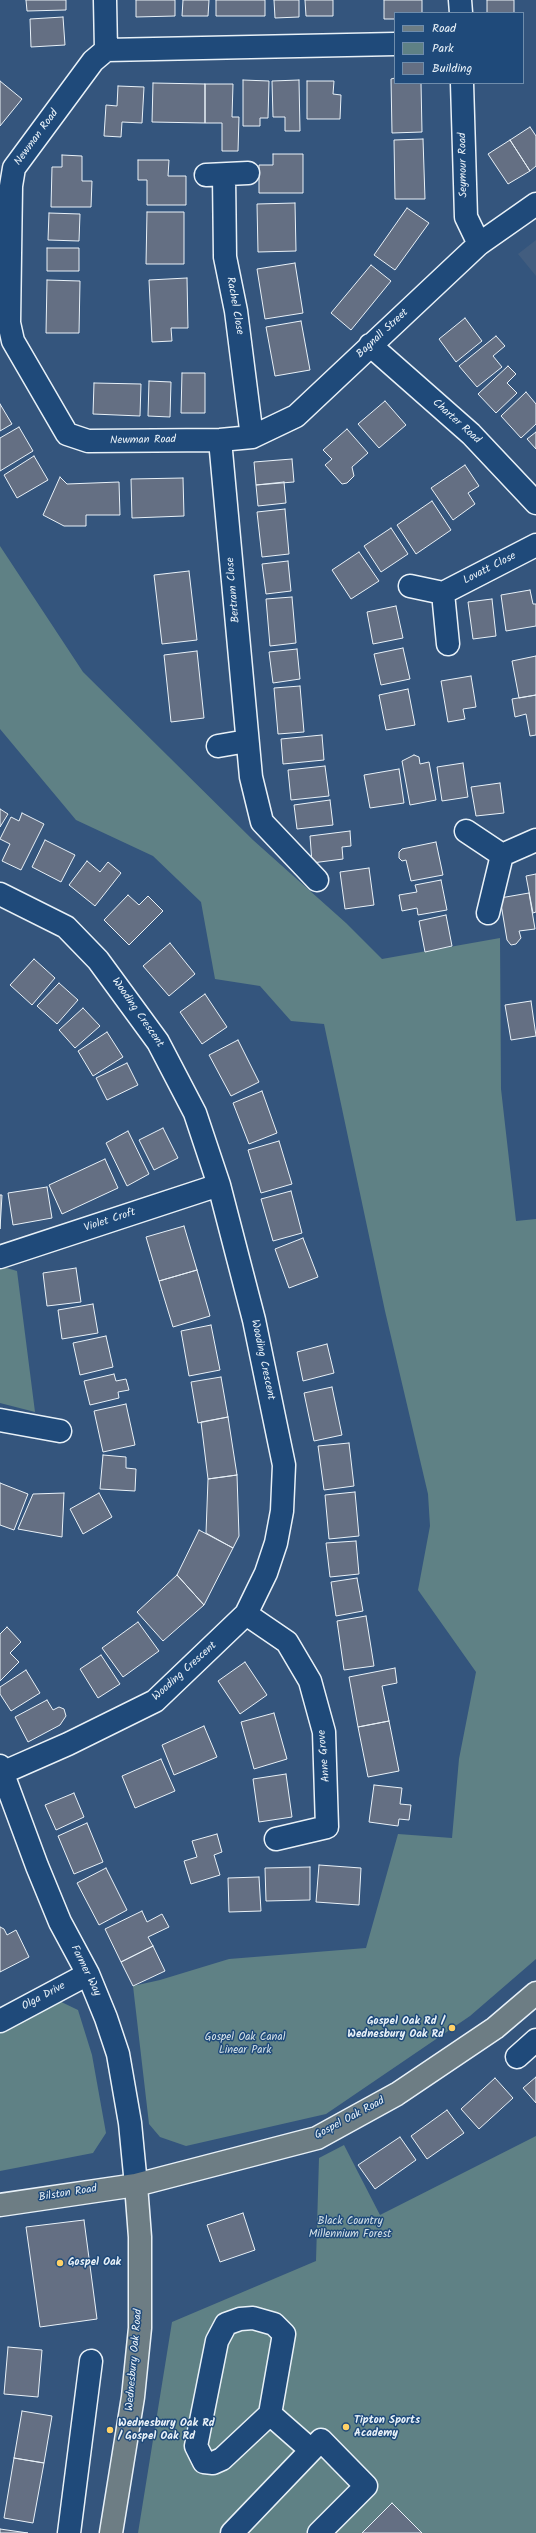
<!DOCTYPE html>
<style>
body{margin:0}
#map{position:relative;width:536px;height:2533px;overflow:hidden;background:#34557d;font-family:Kalam,sans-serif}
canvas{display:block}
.legend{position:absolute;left:394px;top:12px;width:130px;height:72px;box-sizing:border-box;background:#1f4a7a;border:1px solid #6f8dac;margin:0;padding:5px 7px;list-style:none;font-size:12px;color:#e8f1f8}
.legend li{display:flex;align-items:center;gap:8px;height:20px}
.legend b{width:20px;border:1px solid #6f8dac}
</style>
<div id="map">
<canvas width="536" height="2533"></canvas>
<ul class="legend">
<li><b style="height:5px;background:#6d7d84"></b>Road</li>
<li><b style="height:11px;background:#5f8185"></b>Park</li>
<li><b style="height:11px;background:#646f83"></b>Building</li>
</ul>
</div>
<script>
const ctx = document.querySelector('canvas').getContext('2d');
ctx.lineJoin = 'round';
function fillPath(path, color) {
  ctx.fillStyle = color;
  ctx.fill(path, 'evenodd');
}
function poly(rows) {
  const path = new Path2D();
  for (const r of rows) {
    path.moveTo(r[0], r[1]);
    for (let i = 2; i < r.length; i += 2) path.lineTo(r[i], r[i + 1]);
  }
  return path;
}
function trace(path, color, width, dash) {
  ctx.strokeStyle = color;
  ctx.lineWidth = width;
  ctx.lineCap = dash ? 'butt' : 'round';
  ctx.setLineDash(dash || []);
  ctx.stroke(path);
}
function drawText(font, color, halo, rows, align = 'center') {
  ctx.font = font + ' Kalam,sans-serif';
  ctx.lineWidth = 3;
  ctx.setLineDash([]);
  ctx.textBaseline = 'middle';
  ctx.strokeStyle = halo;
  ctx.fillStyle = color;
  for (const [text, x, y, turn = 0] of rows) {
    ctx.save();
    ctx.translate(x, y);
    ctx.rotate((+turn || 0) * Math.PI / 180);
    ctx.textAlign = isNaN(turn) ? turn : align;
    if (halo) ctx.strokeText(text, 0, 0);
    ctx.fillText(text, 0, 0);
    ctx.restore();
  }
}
const built = poly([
 [536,240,536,276,518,254]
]);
const green = poly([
 [0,546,83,672,253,840,346,923,382,959,500,938,501,1089,516,1221,536,1219,536,1959,470,2016,326,2114,186,2146,160,2137,149,2124,133,1986,160,1980,229,1959,366,1948,398,1834,452,1838,459,1759,476,1672,418,1590,430,1526,428,1494,385,1311,324,1024,291,1021,260,986,215,979,201,902,153,856,76,820,0,729],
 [0,1266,17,1271,35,1412,0,1403],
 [53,1998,78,2010,92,2055,106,2133,93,2153,0,2171,0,2033],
 [536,2136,536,2533,138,2533,172,2322,316,2261,319,2158,344,2145,380,2215]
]);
const building = poly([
 [26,0,66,0,66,10,27,11,26,0],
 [136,0,175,0,175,16,136,17,136,0],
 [183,0,209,0,208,16,182,16,183,0],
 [216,0,265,0,265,16,216,16,216,0],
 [274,0,299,0,299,17,275,18,274,0],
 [305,0,333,0,333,16,306,16,305,0],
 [384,0,422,0,422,13,395,13,395,19,384,19,384,0],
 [487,0,514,0,514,13,487,13,487,0],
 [63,17,65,45,31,47,30,19,63,17],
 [395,78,395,83,421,83,422,132,392,133,391,79,395,78],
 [243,80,269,81,268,118,260,118,260,126,243,126,243,80],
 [299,80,300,131,285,131,285,117,273,117,272,81,299,80],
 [0,81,22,99,0,126,0,81],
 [307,81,334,81,333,94,341,95,340,119,307,119,307,81],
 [153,83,205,84,205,123,152,122,153,83],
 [205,84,233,84,232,117,239,117,238,151,222,151,222,123,205,123,205,84],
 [118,86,144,87,142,123,122,122,121,137,104,136,106,105,117,106,118,86],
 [530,127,536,136,536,166,530,171,510,140,530,127],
 [423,139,425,199,395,199,394,140,423,139],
 [510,140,530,171,508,184,488,154,510,140],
 [273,154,303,154,303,193,259,193,259,165,273,165,273,154],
 [62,155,82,156,82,181,92,181,91,207,51,207,52,167,62,167,62,155],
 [138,160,169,160,168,176,186,176,186,205,147,205,147,180,138,180,138,160],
 [295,203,296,251,258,252,257,204,295,203],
 [407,208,429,223,395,270,374,255,407,208],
 [147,212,184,212,184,264,146,264,147,212],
 [49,213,80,214,79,241,48,240,49,213],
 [47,248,79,248,79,271,47,271,47,248],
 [295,263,303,313,265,319,257,269,295,263],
 [371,265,391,281,351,330,331,313,371,265],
 [187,278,188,328,171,328,172,341,152,342,149,280,187,278],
 [47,280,80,281,79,333,46,333,47,280],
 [465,318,482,341,456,362,439,339,465,318],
 [301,321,310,370,275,376,266,327,301,321],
 [496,336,505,346,493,356,502,367,477,387,459,366,496,336],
 [508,366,516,374,507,383,517,393,496,413,478,394,508,366],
 [182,373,205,373,205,413,181,413,182,373],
 [149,381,171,382,170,417,148,416,149,381],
 [94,383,141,384,140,416,93,414,94,383],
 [526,392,536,404,536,424,521,438,501,416,526,392],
 [385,401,406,425,379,448,358,424,385,401],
 [0,404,12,424,0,431,0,404],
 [19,427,33,451,0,471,0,438,19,427],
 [347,429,368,453,352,467,354,476,347,483,342,484,325,465,332,459,323,450,347,429],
 [536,432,536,449,527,439,536,432],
 [34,456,48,480,17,498,4,475,34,456],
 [292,459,294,482,256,485,254,462,292,459],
 [465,465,479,486,468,493,475,504,453,520,431,488,465,465],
 [60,477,67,484,119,482,120,515,86,515,86,526,64,526,43,515,60,477],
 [183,478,184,516,132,518,131,479,183,478],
 [284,482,286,503,258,506,256,485,284,482],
 [432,501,451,530,416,554,397,525,432,501],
 [285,509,289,554,262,557,257,512,285,509],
 [391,528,408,554,381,572,364,546,391,528],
 [359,552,379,581,351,599,332,570,359,552],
 [288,561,291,591,266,594,262,564,288,561],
 [189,571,197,640,162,644,154,575,189,571],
 [530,590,533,604,536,604,536,626,506,631,501,595,530,590],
 [292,597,296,643,270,646,266,599,292,597],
 [492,599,496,636,473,639,468,602,492,599],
 [396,606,403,638,373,644,367,612,396,606],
 [403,648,410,679,381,685,374,654,403,648],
 [297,649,300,679,273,683,269,652,297,649],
 [197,651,204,718,171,722,164,655,197,651],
 [536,656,536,695,519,698,512,661,536,656],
 [471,676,476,707,463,709,465,719,448,722,441,681,471,676],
 [300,686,304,732,278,734,274,688,300,686],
 [408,689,415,725,386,730,379,695,408,689],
 [536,695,536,735,530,736,526,714,515,717,512,699,536,695],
 [322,735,324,760,283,764,281,739,322,735],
 [414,755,419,757,420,764,429,762,436,800,410,805,402,761,414,755],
 [463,763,468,797,442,801,437,767,463,763],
 [325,766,329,796,291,800,288,770,325,766],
 [399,769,404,803,370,808,364,775,399,769],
 [500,783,504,813,476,816,471,787,500,783],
 [330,800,333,825,297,829,294,805,330,800],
 [0,809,8,814,0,827,0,809],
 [22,813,44,824,21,870,2,861,10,844,0,839,11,817,19,821,22,813],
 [350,831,351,846,342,847,343,859,312,863,310,836,350,831],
 [45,840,75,855,61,882,32,867,45,840],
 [436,842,443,875,411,881,406,860,402,861,399,858,399,852,402,849,436,842],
 [87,861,100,872,108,862,121,873,95,906,69,885,87,861],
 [369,868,374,905,345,909,340,872,369,868],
 [536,874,536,912,533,913,526,876,536,874],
 [441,880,447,910,418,915,417,908,402,911,399,895,417,892,415,885,441,880],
 [529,893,535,929,519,931,521,938,516,944,511,945,507,940,500,898,529,893],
 [128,895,139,905,148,896,163,911,129,945,104,920,128,895],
 [446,915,452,946,425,952,419,921,446,915],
 [170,943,195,974,169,996,143,966,170,943],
 [34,959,55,978,32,1005,10,985,34,959],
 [59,983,78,1000,57,1024,37,1006,59,983],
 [205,994,227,1027,202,1044,180,1012,205,994],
 [531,1001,536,1036,511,1040,505,1005,531,1001],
 [83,1008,100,1026,75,1048,59,1030,83,1008],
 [107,1032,123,1057,93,1076,78,1051,107,1032],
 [238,1040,259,1082,231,1096,209,1055,238,1040],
 [127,1063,138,1085,107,1100,96,1078,127,1063],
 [262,1091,277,1133,249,1144,233,1103,262,1091],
 [163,1128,178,1158,154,1170,139,1140,163,1128],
 [128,1131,149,1174,127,1186,106,1143,128,1131],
 [279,1141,292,1184,261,1193,248,1150,279,1141],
 [105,1159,118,1188,62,1214,49,1185,105,1159],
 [47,1187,52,1218,13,1225,8,1193,47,1187],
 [291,1191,302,1233,273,1241,261,1199,291,1191],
 [0,1195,2,1195,0,1229,0,1195],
 [184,1226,197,1270,159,1281,146,1237,184,1226],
 [303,1238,318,1277,289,1288,275,1249,303,1238],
 [76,1268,81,1302,47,1306,43,1273,76,1268],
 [197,1270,210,1316,173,1327,159,1281,197,1270],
 [93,1304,98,1333,62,1339,58,1310,93,1304],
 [211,1325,220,1370,189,1376,181,1331,211,1325],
 [106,1336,113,1367,80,1375,73,1343,106,1336],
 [327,1344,334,1373,303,1381,297,1352,327,1344],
 [114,1374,116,1381,126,1379,129,1390,118,1392,119,1398,90,1405,84,1381,114,1374],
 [221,1377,228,1417,198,1423,191,1382,221,1377],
 [332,1387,342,1435,314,1441,304,1393,332,1387],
 [126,1404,135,1445,103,1452,94,1411,126,1404],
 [228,1417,237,1475,208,1479,201,1422,228,1417],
 [349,1443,354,1486,324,1490,318,1446,349,1443],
 [103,1455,126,1457,126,1468,136,1469,135,1491,100,1489,103,1455],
 [237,1475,239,1536,233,1548,206,1533,208,1479,237,1475],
 [0,1483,28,1494,14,1530,0,1525,0,1483],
 [355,1492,359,1536,329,1539,325,1495,355,1492],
 [64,1493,62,1537,18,1529,33,1494,64,1493],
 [99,1493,112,1517,83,1534,70,1509,99,1493],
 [199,1530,233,1548,204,1605,177,1575,199,1530],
 [356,1541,359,1574,330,1577,326,1543,356,1541],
 [177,1575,204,1605,163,1641,137,1612,177,1575],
 [357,1578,363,1611,336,1616,331,1582,357,1578],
 [366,1616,374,1666,344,1670,337,1621,366,1616],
 [138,1622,159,1651,123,1677,102,1648,138,1622],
 [7,1627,21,1642,10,1653,19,1662,0,1681,0,1634,7,1627],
 [101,1655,120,1684,98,1698,80,1669,101,1655],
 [245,1662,267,1695,240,1714,218,1681,245,1662],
 [395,1668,397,1683,382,1686,389,1721,358,1727,349,1677,395,1668],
 [26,1670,40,1693,11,1711,0,1694,0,1687,26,1670],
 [47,1700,53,1710,59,1707,64,1709,66,1716,60,1725,28,1742,15,1717,47,1700],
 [274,1713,287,1759,254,1769,241,1722,274,1713],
 [389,1721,399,1771,368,1777,358,1727,389,1721],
 [204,1726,217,1757,174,1775,162,1745,204,1726],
 [161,1759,175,1791,135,1808,122,1776,161,1759],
 [286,1774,292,1817,259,1822,253,1779,286,1774],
 [374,1785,402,1788,400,1804,411,1805,409,1820,399,1819,398,1826,369,1822,374,1785],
 [74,1793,84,1817,56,1830,45,1805,74,1793],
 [87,1823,103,1862,74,1874,58,1836,87,1823],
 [217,1834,222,1852,214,1855,220,1875,191,1884,184,1861,197,1857,192,1841,217,1834],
 [319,1865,361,1868,359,1905,316,1902,319,1865],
 [310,1867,310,1900,266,1901,265,1868,310,1867],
 [106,1868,127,1910,99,1925,77,1883,106,1868],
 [259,1877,261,1911,229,1912,228,1878,259,1877],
 [142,1911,147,1922,162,1914,169,1927,148,1937,153,1946,121,1962,105,1929,142,1911],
 [0,1927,4,1929,7,1935,16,1930,29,1957,0,1972,0,1927],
 [153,1946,165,1971,133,1986,121,1962,153,1946],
 [536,2077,536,2103,523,2088,536,2077],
 [495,2078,513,2098,479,2129,461,2109,495,2078],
 [447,2110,464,2133,427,2159,411,2136,447,2110],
 [400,2137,416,2160,375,2189,358,2165,400,2137],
 [243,2213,255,2250,220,2262,207,2225,243,2213],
 [84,2220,97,2319,40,2327,26,2227,84,2220],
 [8,2347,42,2350,38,2397,4,2394,8,2347],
 [22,2411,52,2416,44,2463,14,2458,22,2411],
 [14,2458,44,2463,33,2523,4,2518,14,2458],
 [392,2503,422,2533,362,2533,392,2503],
 [0,2529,28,2533,0,2533,0,2529]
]);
const minor = poly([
 [105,0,106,50],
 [460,0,461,13],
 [395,44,106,50,93,61,14,168,11,186,9,323,13,341,67,434,88,441,220,440,252,437,296,416,479,244,536,204],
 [462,83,466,217,479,244],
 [206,175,248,173],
 [224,175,225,257,236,311,252,437],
 [370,345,471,434,536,503],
 [220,440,251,777,262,822,317,880],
 [410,586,443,593],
 [448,644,443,593,536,545],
 [218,746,247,741],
 [466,831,502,855,536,840],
 [0,894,66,927,98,960,158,1042,195,1113,219,1185,254,1320,284,1465,282,1511,276,1543,266,1573,246,1614,155,1701,68,1744,2,1773],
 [488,913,502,855],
 [0,1257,219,1185],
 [0,1420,60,1431],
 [246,1614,287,1642,310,1681,324,1732,327,1827,276,1839],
 [0,1766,37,1866,60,1922,88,1974,106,2018,118,2054,130,2123,136,2185],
 [0,2021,88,1974],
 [517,2057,536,2040],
 [253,2318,274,2324,284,2334,270,2414,222,2459,213,2463,204,2462,196,2446,217,2341,226,2324,240,2319,253,2318],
 [270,2414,311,2450],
 [69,2533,91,2361],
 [232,2533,321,2440,366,2486,319,2533]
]);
const major = poly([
 [0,2205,136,2185,317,2138,397,2094,495,2028,536,1993],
 [111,2533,133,2397,140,2328,140,2237,136,2185]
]);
const markers = [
 [452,2028,4,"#ffd166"],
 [60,2263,4,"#ffd166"],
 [346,2427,4,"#ffd166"],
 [110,2430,4,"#ffd166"]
];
const streetNames = [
 ["Newman Road",37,138,-54],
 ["Seymour Road",464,165,-91],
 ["Rachel Close",234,306,80],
 ["Bagnall Street",383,334,-43],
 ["Charter Road",456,422,42],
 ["Newman Road",143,441,-1],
 ["Lovatt Close",490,569,-27],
 ["Bertram Close",234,590,-95],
 ["Wooding Crescent",137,1013,55],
 ["Violet Croft",110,1221,-18],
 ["Wooding Crescent",262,1360,78],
 ["Wooding Crescent",185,1672,-42],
 ["Anne Grove",325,1756,-95],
 ["Farmer Way",85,1971,64],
 ["Olga Drive",44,1997,-28],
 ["Gospel Oak Road",350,2119,-28],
 ["Bilston Road",68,2194,-9],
 ["Wednesbury Oak Road",135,2360,-85]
];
const poiNames = [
 ["Gospel Oak Rd /",444,2022,"right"],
 ["Wednesbury Oak Rd",444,2035,"right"],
 ["Gospel Oak",68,2263],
 ["Tipton Sports",354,2421],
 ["Academy",354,2434],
 ["Wednesbury Oak Rd",118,2424],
 ["/ Gospel Oak Rd",118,2437]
];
const parkNames = [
 ["Gospel Oak Canal",245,2038],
 ["Linear Park",245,2051],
 ["Black Country",350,2222],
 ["Millennium Forest",350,2235]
];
fillPath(built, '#425d7f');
fillPath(green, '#5f8185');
fillPath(building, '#646f83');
trace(building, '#e8f1f8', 1);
trace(minor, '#e8f1f8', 25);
trace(major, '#e8f1f8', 25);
trace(minor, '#1f4a7a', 22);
trace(major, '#6d7d84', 22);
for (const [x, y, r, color] of markers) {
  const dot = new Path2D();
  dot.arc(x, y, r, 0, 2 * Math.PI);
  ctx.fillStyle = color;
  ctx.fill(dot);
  trace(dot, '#1f4a7a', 1.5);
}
drawText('11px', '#e8f1f8', '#1f4a7a', streetNames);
drawText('bold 11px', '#e8f1f8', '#1f4a7a', poiNames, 'left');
drawText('11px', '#d3e0e7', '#1f4a7a', parkNames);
</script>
